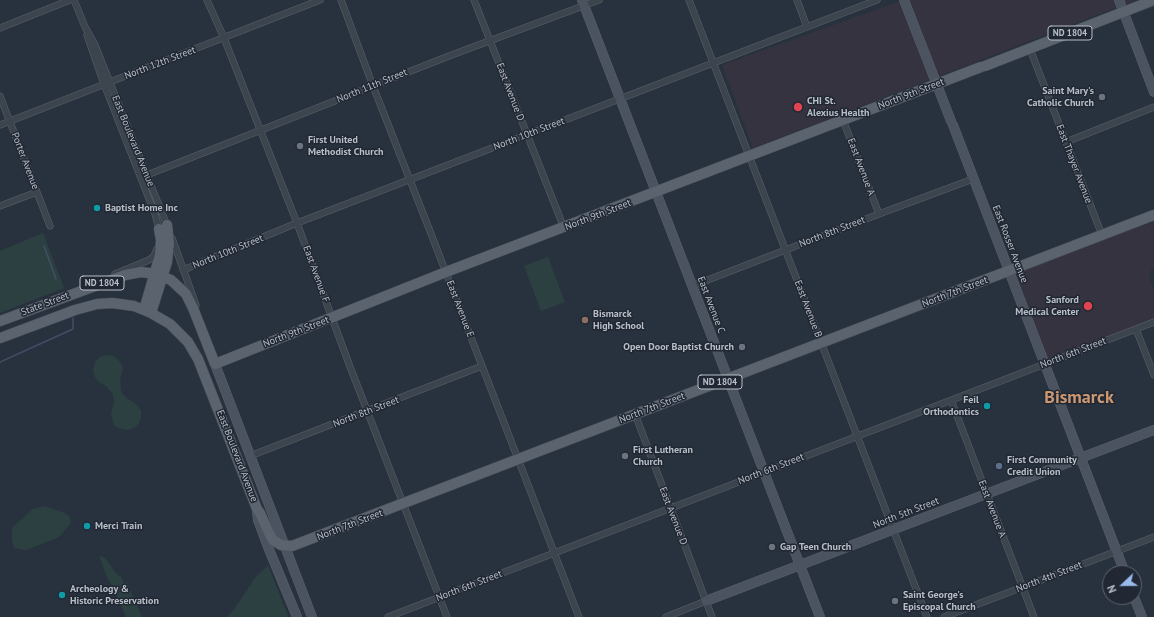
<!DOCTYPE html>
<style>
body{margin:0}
#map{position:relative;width:1154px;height:617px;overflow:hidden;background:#28323e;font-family:"PT Sans",sans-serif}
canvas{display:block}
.north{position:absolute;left:1102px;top:565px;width:40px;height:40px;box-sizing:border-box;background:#212833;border:1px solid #5d646f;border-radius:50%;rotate:248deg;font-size:11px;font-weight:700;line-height:16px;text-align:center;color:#b8bfc8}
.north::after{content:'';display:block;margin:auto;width:14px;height:18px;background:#99baed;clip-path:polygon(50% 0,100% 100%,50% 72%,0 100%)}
</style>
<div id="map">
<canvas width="1154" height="617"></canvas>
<div class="north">N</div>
</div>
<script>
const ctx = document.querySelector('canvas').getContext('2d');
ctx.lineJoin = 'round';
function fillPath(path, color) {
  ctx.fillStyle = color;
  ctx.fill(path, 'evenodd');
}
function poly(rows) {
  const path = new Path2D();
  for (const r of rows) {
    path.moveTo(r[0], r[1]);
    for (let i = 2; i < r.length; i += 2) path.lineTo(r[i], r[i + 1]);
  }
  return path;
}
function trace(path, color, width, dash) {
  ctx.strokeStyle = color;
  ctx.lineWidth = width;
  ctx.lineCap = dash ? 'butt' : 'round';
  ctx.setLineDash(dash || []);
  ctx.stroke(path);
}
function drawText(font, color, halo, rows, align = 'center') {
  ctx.font = font + ' "PT Sans",sans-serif';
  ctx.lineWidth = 3;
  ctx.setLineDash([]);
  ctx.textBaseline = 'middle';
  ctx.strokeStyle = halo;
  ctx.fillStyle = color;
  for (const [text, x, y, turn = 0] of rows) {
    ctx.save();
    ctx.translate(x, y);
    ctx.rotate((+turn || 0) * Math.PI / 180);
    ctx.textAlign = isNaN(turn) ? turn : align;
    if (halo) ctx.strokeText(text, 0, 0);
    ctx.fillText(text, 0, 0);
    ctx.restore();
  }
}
const medical = poly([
 [903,0,1136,0,753,148,722,65],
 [1154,222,1154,267,1152,268,1149,276,1154,291,1154,322,1044,364,1008,271,1102,235,1110,237]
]);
const green = poly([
 [43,233,64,288,0,313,0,251],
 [548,257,565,302,541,311,524,266],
 [108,355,114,356,120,362,123,368,120,380,121,391,124,396,137,405,141,411,141,417,139,423,134,428,128,430,119,428,114,425,111,413,114,403,113,394,106,386,99,382,95,377,93,371,95,362,100,357],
 [44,506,62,512,69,516,71,523,59,537,26,550,14,548,12,541,12,528,33,509],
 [100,556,105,558,115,572,121,577,124,584,127,583,142,617,126,617,113,587,108,579,100,558],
 [268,565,288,616,286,617,227,617,235,608,255,578]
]);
const stream = poly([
 [44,246,56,279],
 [0,362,73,329,73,318]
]);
const street = poly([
 [74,0,85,27,95,45,168,228],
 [207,0,224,38,297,223,349,364,447,617],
 [341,0,373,86,428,226,579,617],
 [474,0,564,228],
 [689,0,927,617],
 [797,0,807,27],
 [0,28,70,0],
 [87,35,104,84,155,214,159,229,158,232],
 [1030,49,1102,235],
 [0,96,50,226],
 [843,120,879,214],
 [0,125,320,0],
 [1066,142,1154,107],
 [147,175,449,56,599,0],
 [0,206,37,192],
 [172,238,196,305],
 [183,270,297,223,877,0],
 [115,274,149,260,154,256,157,249],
 [692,286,879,214,973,179],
 [1136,329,1154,375],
 [951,400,1034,617],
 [635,414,712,617],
 [250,456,482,366],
 [388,617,1154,322],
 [666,617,706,601],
 [944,617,1154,537]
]);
const secondary = poly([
 [582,0,820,617],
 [904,0,951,121],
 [1119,0,1154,92],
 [953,125,1125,573],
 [215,364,312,617],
 [257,512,258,520,268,547,297,617],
 [1134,597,1142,617],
 [706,601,1154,430]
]);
const primary = poly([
 [985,66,1154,0],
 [144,310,160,255,161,240,159,229],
 [151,313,167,262,169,243,167,225],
 [0,321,125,275,141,272,156,274,171,280,186,294,193,308,215,364],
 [0,338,75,310,97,304,112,303,134,306,151,313,170,324,188,342,198,359,257,509,260,513,269,533,273,540,281,545,292,546,1154,215],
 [215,364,446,272,981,67]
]);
const markers = [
 [1102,97,4,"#6b7280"],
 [798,107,5,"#e0444e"],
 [300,146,4,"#6b7280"],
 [97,208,4,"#0f9aa8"],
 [1088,306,5,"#e0444e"],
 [585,320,4,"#8d6e63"],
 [742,347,4,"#6b7280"],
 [987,406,4,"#0f9aa8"],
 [625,456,4,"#6b7280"],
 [999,466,4,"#5c6f8a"],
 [87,526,4,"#0f9aa8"],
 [772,547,4,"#6b7280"],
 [62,595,4,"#0f9aa8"],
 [895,601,4,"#6b7280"]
];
const shields = [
 [1070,33,44],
 [102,283,44],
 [720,382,44]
];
const shieldNames = [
 ["ND 1804",1070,33],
 ["ND 1804",102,283],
 ["ND 1804",720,382]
];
const streetNames = [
 ["North 12th Street",160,63,-21],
 ["North 11th Street",372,86,-22],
 ["East Avenue D",510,92,69],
 ["North 9th Street",911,94,-21],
 ["North 10th Street",529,134,-21],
 ["East Boulevard Avenue",133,141,68],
 ["Porter Avenue",25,161,69],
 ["East Thayer Avenue",1074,164,69],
 ["East Avenue A",861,167,69],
 ["North 9th Street",598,215,-21],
 ["North 8th Street",832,232,-21],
 ["East Rosser Avenue",1010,244,69],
 ["North 10th Street",228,252,-22],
 ["East Avenue F",316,274,70],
 ["North 7th Street",955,292,-21],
 ["State Street",45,304,-21],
 ["East Avenue C",711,305,69],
 ["East Avenue E",460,309,69],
 ["East Avenue B",808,309,69],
 ["North 9th Street",296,332,-21],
 ["North 6th Street",1073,353,-21],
 ["North 7th Street",652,408,-21],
 ["North 8th Street",366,412,-21],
 ["East Boulevard Avenue",237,456,69],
 ["North 6th Street",771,469,-21],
 ["East Avenue A",992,509,69],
 ["North 5th Street",906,513,-21],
 ["East Avenue D",673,516,69],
 ["North 7th Street",350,525,-21],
 ["North 4th Street",1049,577,-21],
 ["North 6th Street",469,586,-21]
];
const poiNames = [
 ["Saint Mary's",1094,91,"right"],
 ["Catholic Church",1094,103,"right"],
 ["CHI St.",807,101],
 ["Alexius Health",807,113],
 ["First United",308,140],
 ["Methodist Church",308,152],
 ["Baptist Home Inc",105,208],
 ["Sanford",1079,300,"right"],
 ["Medical Center",1079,312,"right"],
 ["Bismarck",593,314],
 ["High School",593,326],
 ["Open Door Baptist Church",734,347,"right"],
 ["Feil",979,400,"right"],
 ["Orthodontics",979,412,"right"],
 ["First Lutheran",633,450],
 ["Church",633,462],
 ["First Community",1007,460],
 ["Credit Union",1007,472],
 ["Merci Train",95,526],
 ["Gap Teen Church",780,547],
 ["Archeology &",70,589],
 ["Historic Preservation",70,601],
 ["Saint George's",903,595],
 ["Episcopal Church",903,607]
];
const townNames = [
 ["Bismarck",1079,398]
];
fillPath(medical, '#353340');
fillPath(green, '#2d4041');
trace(stream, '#404f65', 1.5);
trace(street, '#5a626b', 7);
trace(secondary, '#5a626b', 10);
trace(primary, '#454d57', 11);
trace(street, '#3c444e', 6);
trace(secondary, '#4b5360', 9);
trace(primary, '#5a636e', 10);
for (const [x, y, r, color] of markers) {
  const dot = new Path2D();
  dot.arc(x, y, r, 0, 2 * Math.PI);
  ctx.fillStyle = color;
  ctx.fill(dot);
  trace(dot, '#212833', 1.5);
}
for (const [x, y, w] of shields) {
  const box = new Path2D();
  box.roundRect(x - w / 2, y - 7, w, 14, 3);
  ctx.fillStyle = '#212833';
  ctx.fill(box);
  trace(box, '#b8bfc8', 1);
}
drawText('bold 9px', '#b8bfc8', null, shieldNames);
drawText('10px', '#b8bfc8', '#212833', streetNames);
drawText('bold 10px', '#b8bfc8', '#212833', poiNames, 'left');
drawText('bold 18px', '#ca9872', '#212833', townNames);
</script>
